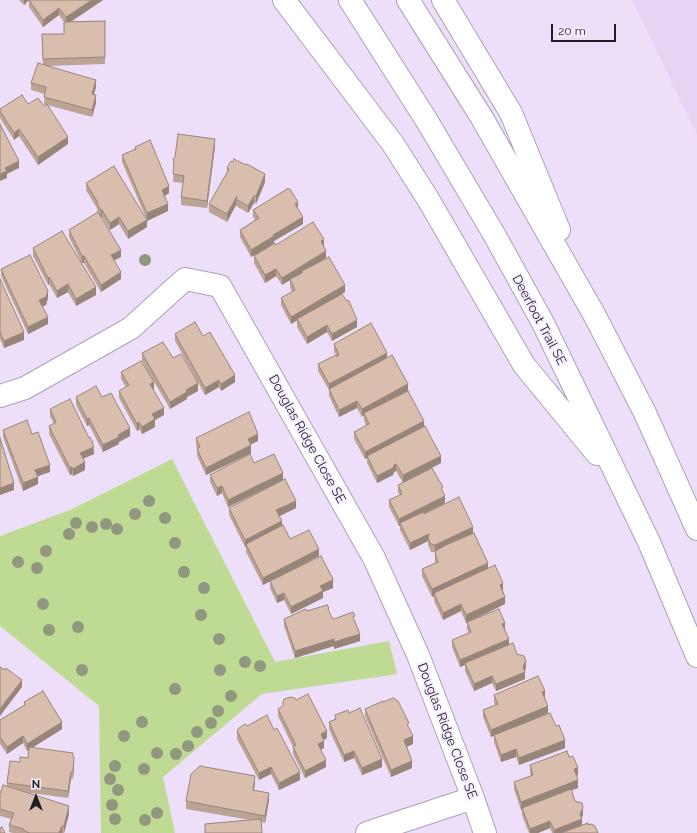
<!DOCTYPE html>
<style>
body{margin:0}
#map{position:relative;width:697px;height:833px;overflow:hidden;background:#eddff9;font-family:Raleway,sans-serif}
canvas{display:block}
.north{position:absolute;left:16px;top:777px;width:40px;height:40px;-webkit-text-stroke:3px #f7efff;paint-order:stroke;rotate:0deg;font-size:11px;font-weight:700;line-height:16px;text-align:center;color:#201b24}
.north::after{content:'';display:block;margin:auto;width:14px;height:18px;background:#201b24;clip-path:polygon(50% 0,100% 100%,50% 72%,0 100%)}
.scale{position:absolute;left:551px;top:24px;width:65px;height:18px;box-sizing:border-box;border:2px solid #201b24;border-top:0;padding-left:5px;font-size:12px;line-height:14px;white-space:nowrap;color:#201b24;-webkit-text-stroke:3px #f7efff;paint-order:stroke}
</style>
<div id="map">
<canvas width="697" height="833"></canvas>
<div class="north">N</div>
<div class="scale">20 m</div>
</div>
<script>
const ctx = document.querySelector('canvas').getContext('2d');
ctx.lineJoin = 'round';
function fillPath(path, color) {
  ctx.fillStyle = color;
  ctx.fill(path, 'evenodd');
}
function poly(rows) {
  const path = new Path2D();
  for (const r of rows) {
    path.moveTo(r[0], r[1]);
    for (let i = 2; i < r.length; i += 2) path.lineTo(r[i], r[i + 1]);
  }
  return path;
}
function trace(path, color, width, dash) {
  ctx.strokeStyle = color;
  ctx.lineWidth = width;
  ctx.lineCap = dash ? 'butt' : 'round';
  ctx.setLineDash(dash || []);
  ctx.stroke(path);
}
function drawText(font, color, halo, rows, align = 'center') {
  ctx.font = font + ' Raleway,sans-serif';
  ctx.lineWidth = 4;
  ctx.setLineDash([]);
  ctx.textBaseline = 'middle';
  ctx.strokeStyle = halo;
  ctx.fillStyle = color;
  for (const [text, x, y, turn = 0] of rows) {
    ctx.save();
    ctx.translate(x, y);
    ctx.rotate((+turn || 0) * Math.PI / 180);
    ctx.textAlign = isNaN(turn) ? turn : align;
    if (halo) ctx.strokeText(text, 0, 0);
    ctx.fillText(text, 0, 0);
    ctx.restore();
  }
}
const built = poly([
 [632,0,697,0,697,135]
]);
const green = poly([
 [172,459,275,662,389,641,397,674,262,694,163,777,175,833,101,833,99,706,0,626,0,536,70,510]
]);
const minor = poly([
 [0,396,25,388,131,328,185,279,220,286,374,558,418,655,473,798,485,833],
 [367,833,473,798]
]);
const highway = poly([
 [284,0,393,144,428,199,524,365,597,454],
 [350,0,427,121,495,236,543,323,649,542,697,656],
 [408,0,482,118,595,316,645,413,697,529],
 [443,0,511,113,559,230]
]);
const trees = [
 [145,260],
 [149,501],
 [135,514],
 [165,518],
 [76,523],
 [106,524],
 [92,527],
 [117,529],
 [69,534],
 [175,543],
 [46,551],
 [18,562],
 [37,568],
 [184,572],
 [204,588],
 [43,604],
 [201,615],
 [78,627],
 [49,630],
 [219,639],
 [245,662],
 [260,666],
 [82,670],
 [220,670],
 [175,689],
 [231,696],
 [218,711],
 [142,722],
 [211,723],
 [197,732],
 [124,736],
 [188,746],
 [157,753],
 [176,754],
 [115,766],
 [144,769],
 [110,779],
 [118,790],
 [112,805],
 [157,813],
 [115,819],
 [145,820]
];
const wall = poly([
 [19,0,29,0,24,5],
 [29,0,103,0,70,22,105,21,105,64,48,66,96,87,94,94,96,103,92,117,47,105,68,144,38,165,19,136,14,140,0,118,0,109,28,104,44,106,46,105,44,104,45,94,31,90,31,83,43,64,42,34,64,34,64,22,59,15,43,27,29,7],
 [215,146,207,208,181,205,181,197,183,183,173,182,174,168,173,159],
 [135,147,169,193,165,196,168,211,147,221,147,227,128,239,119,224,110,230,102,217,101,218,121,257,114,260,121,279,101,292,84,263,82,263,69,237,69,230,98,212,97,211,97,208,86,190,86,183,147,220,122,162,122,155,135,149],
 [227,168,265,182,256,204,254,203,248,213,236,206,236,205,227,222,209,212,209,204,227,173],
 [298,209,303,224,274,241,274,244,251,257,240,237,240,230,255,220,253,217,253,210],
 [276,245,324,246,326,258,322,261,345,292,336,297,357,327,332,341,327,332,307,344,297,327,297,320,291,324,281,305,281,298,292,292,290,287,290,280,282,285,276,276,265,283,254,263,254,256],
 [33,248,96,295,76,306,68,292,57,298,49,284,48,285,33,256],
 [1,269,48,298,46,305,42,306,48,324,28,334,1,276],
 [0,279,24,340,4,348,0,339],
 [175,334,203,336,235,382,221,391,219,387,205,395,175,341],
 [334,344,387,358,408,391,424,427,441,463,405,481,443,492,445,503,424,514,473,533,488,569,503,590,505,604,466,623,461,611,443,620,434,601,434,596,432,597,422,576,422,569,435,563,435,552,431,552,428,545,428,541,410,550,400,530,400,526,399,526,389,507,389,500,400,495,398,492,398,485,403,483,396,471,394,472,393,475,377,483,367,463,367,458,365,459,354,439,354,432,366,426,364,420,364,415,362,417,357,408,339,417,329,396,329,390,318,371,318,364,336,355,334,351],
 [142,353,173,358,198,391,187,397,187,399,170,409,142,361],
 [121,372,154,389,153,390,164,415,155,420,155,427,142,434,139,429,137,431,119,398,119,391,126,387,121,379],
 [76,397,102,397,130,436,119,442,119,444,103,452,89,425,87,426,76,405],
 [50,409,93,446,94,454,83,459,85,470,73,476,72,474,70,475,49,434,49,426,54,424,50,416],
 [3,430,32,434,50,472,38,476,38,484,23,491,3,437],
 [196,438,258,441,250,444,251,453,206,475,197,456,197,449,196,445],
 [254,463,283,480,228,507,222,493,217,496,210,482,210,475],
 [229,508,296,508,279,516,282,526,290,539,319,556,263,585,246,552,246,547,245,547,229,515],
 [333,579,333,588,323,592,323,598,291,614,284,600,277,603,270,588,270,581],
 [307,611,329,612,332,618,334,619,355,620,360,641,334,649,334,646,295,658,284,626,284,619],
 [467,622,505,630,509,645,517,654,526,668,525,671,525,679,496,691,492,683,474,691,465,671,465,665,460,667,452,647,452,640,469,633,467,629],
 [494,695,545,698,544,698,548,713,531,720,565,748,519,765,516,757,501,762,494,742,494,736,491,737,483,717,483,710,495,705,494,702],
 [296,700,327,738,324,740,324,748,321,749,326,767,305,778,293,754,293,747,278,716,278,709,283,706,283,702],
 [24,702,62,729,32,748,73,757,74,764,73,779,71,779,68,798,23,792,69,814,64,833,13,833,9,832,9,825,11,819,0,816,0,794,7,787,7,783,20,762,28,758,29,750,27,751,23,743,7,754,0,744,0,720,24,705],
 [383,702,409,729,413,744,407,746,412,768,391,777,365,716,365,709],
 [349,713,382,767,362,775,354,758,344,762,329,729,329,722,335,719,335,715],
 [237,731,300,780,279,790,271,774,259,780,237,739],
 [530,765,578,775,577,776,578,788,571,790,575,801,583,815,582,818,582,825,588,825,598,833,552,833,550,828,538,833,529,833,522,815,522,809,521,810,514,789,514,782,531,776,530,772],
 [255,783,254,790,269,800,265,823,261,822,262,833,205,833,205,824,250,820,186,809,186,801]
]);
const shadedWall = poly([
 [24,0,29,0,24,5],
 [92,0,103,0,66,25,66,17],
 [59,8,59,15,43,27,43,20],
 [96,80,96,87,92,101,92,94],
 [96,95,96,103,92,117,92,110],
 [19,129,19,136,14,140,14,133],
 [68,137,68,144,38,165,38,157],
 [215,139,215,146,207,208,207,201],
 [19,161,19,168,7,174,7,178,0,181,0,174,5,168],
 [265,174,265,182,256,204,256,196],
 [169,186,169,193,162,197,162,190],
 [237,196,236,205,227,222,227,214],
 [254,196,254,203,248,213,248,206],
 [298,202,298,209,295,204],
 [168,204,168,211,147,221,147,227,128,239,128,231,147,220,147,213],
 [101,210,102,210,102,217,101,218],
 [119,217,119,224,110,230,110,223],
 [303,217,303,224,274,241,274,244,251,257,251,250,273,235],
 [324,239,324,246,321,248,321,241],
 [121,250,121,257,111,262,111,255],
 [326,251,326,258,282,285,282,278],
 [82,256,84,256,84,263,82,263],
 [276,269,276,276,265,283,265,275],
 [121,272,121,279,101,292,101,285],
 [49,277,49,284,48,285,48,278],
 [68,284,68,292,57,298,57,291],
 [345,285,345,292,291,324,291,317],
 [96,287,96,295,76,306,76,299],
 [48,291,48,298,46,305,39,308,39,300],
 [48,317,48,324,28,334,28,327],
 [357,320,357,327,332,341,332,334],
 [327,325,327,332,307,344,307,337],
 [24,332,24,340,4,348,4,341],
 [387,353,387,360,329,390,329,384],
 [235,375,235,382,221,391,221,384],
 [219,380,219,387,205,395,205,388],
 [154,382,154,389,150,391,150,384],
 [198,383,198,391,187,397,187,399,170,409,170,402,186,390],
 [408,384,408,391,364,413,364,415,362,417,362,409],
 [357,401,357,408,339,417,339,410],
 [164,408,164,415,155,420,155,427,142,434,142,427,152,414],
 [89,418,89,425,87,426,87,419],
 [424,421,424,428,367,456,367,458,365,459,365,452],
 [139,422,139,429,137,431,137,424],
 [130,428,130,436,119,442,119,444,103,452,103,445,118,435],
 [258,434,258,441,248,446,248,439],
 [92,443,93,443,94,454,80,460,80,453],
 [251,445,251,453,206,475,206,468],
 [441,456,441,463,403,483,403,475],
 [85,462,85,470,73,476,73,469],
 [396,464,396,471,394,472,393,475,377,483,377,476],
 [50,465,50,472,35,477,35,470],
 [72,467,72,474,70,475,70,468],
 [283,473,283,480,228,507,228,500],
 [38,477,38,484,23,491,23,483],
 [14,483,14,490,0,495,0,499,0,488],
 [222,486,222,493,217,496,217,488],
 [445,496,445,503,401,525,400,523,400,526,399,526,399,519],
 [296,501,296,508,276,518,276,510],
 [282,521,282,528,246,544,246,547,245,547,245,540],
 [473,527,473,534,435,551,435,553,435,545],
 [429,534,428,538,428,541,410,550,410,543],
 [319,549,319,556,263,585,263,578],
 [488,563,488,571,434,593,434,596,432,597,432,589],
 [333,579,333,588,323,592,323,598,291,614,291,607,320,586],
 [503,583,503,590,500,592,500,585],
 [284,593,284,600,277,603,277,596],
 [505,597,505,604,466,623,466,615],
 [461,604,461,611,443,620,443,613],
 [505,623,505,630,502,632,502,624],
 [360,634,360,641,334,649,334,642],
 [334,639,334,646,295,658,295,651],
 [509,639,509,646,465,663,465,665,460,667,460,660],
 [526,661,526,668,524,672,525,672,525,679,496,691,496,684,523,667],
 [492,676,492,683,474,691,474,684],
 [22,680,22,687,0,716,0,709],
 [545,691,545,698,542,700,542,692],
 [548,706,548,713,491,737,491,730],
 [62,722,62,729,27,751,27,744],
 [327,731,327,738,321,741,321,734],
 [23,736,23,743,7,754,7,747],
 [413,736,413,744,404,748,404,740],
 [565,740,565,748,519,765,519,758],
 [324,741,324,748,318,751,318,744],
 [516,749,516,757,501,762,501,755],
 [354,751,354,758,344,762,344,755],
 [74,757,74,764,73,779,73,772],
 [382,759,382,767,362,775,362,768],
 [326,760,326,767,305,778,305,771],
 [412,761,412,768,391,777,391,770],
 [271,767,271,774,259,780,259,773],
 [578,768,578,775,574,776,574,769],
 [71,772,71,779,68,798,68,791],
 [300,772,300,780,279,790,279,783],
 [255,776,255,783,253,797,253,790],
 [578,780,578,788,521,810,521,802],
 [269,793,269,800,265,823,265,816],
 [69,806,69,814,64,833,64,826],
 [583,808,583,815,581,819,582,819,582,826,563,833,554,833,554,830,580,814],
 [550,821,550,828,538,833,530,833,530,829],
 [62,826,62,833,59,833]
]);
const building = poly([
 [29,0,92,0,66,17,59,8,43,20,29,0],
 [105,21,105,57,43,59,42,34,64,34,64,22,105,21],
 [38,63,96,80,92,94,96,95,92,110,44,97,46,87,31,83,38,63],
 [22,95,28,104,38,98,44,106,47,104,68,137,38,157,19,129,14,133,0,111,0,109,22,95],
 [0,124,19,161,5,168,7,171,0,174,0,124],
 [178,134,215,139,207,201,181,197,184,176,173,174,174,164,173,159,175,157,178,134],
 [150,140,169,186,162,190,168,204,147,213,122,155,136,149,135,147,150,140],
 [234,159,246,165,247,164,265,174,256,196,254,196,248,206,236,199,237,196,227,214,209,204,229,169,227,168,231,161,233,162,234,159],
 [114,166,147,220,128,231,119,217,110,223,102,210,101,210,97,204,98,203,86,183,114,166],
 [287,189,290,189,298,202,295,204,303,217,273,235,274,236,251,250,240,230,259,218,253,210,287,189],
 [98,212,121,250,111,255,121,272,101,285,84,256,82,256,69,230,98,212],
 [313,222,324,239,321,241,326,251,282,278,276,269,265,275,254,256,275,243,276,245,313,222],
 [62,231,96,287,76,299,68,284,57,291,49,277,48,278,33,248,62,231],
 [30,255,48,291,46,297,39,300,48,317,28,327,1,269,30,255],
 [329,257,345,285,291,317,281,298,295,290,290,279,302,273,302,271,329,257],
 [0,279,24,332,4,341,0,332,0,279],
 [342,294,346,300,349,301,357,320,332,334,327,325,307,337,297,319,342,294],
 [195,322,203,336,210,332,235,375,221,384,219,380,205,388,175,334,195,322],
 [371,323,387,353,329,384,318,364,336,355,337,357,339,355,334,344,371,323],
 [163,342,173,358,181,354,198,383,186,390,187,392,170,402,142,353,163,342],
 [392,355,408,384,362,409,357,401,339,410,329,389,392,355],
 [141,361,154,382,150,384,164,408,152,414,155,419,142,427,139,422,137,424,119,391,129,385,121,372,141,361],
 [96,386,102,397,111,393,130,428,118,435,119,437,103,445,89,418,87,419,76,397,96,386],
 [408,391,424,421,365,452,354,432,369,424,364,413,408,391],
 [70,399,89,438,90,437,93,443,92,443,94,447,80,453,85,462,73,469,72,467,70,468,49,426,56,422,50,409,70,399],
 [249,412,258,434,248,439,251,445,206,468,197,449,200,447,196,438,249,412],
 [27,420,32,434,38,432,50,465,35,470,38,477,23,483,3,430,27,420],
 [425,426,441,456,403,475,396,464,394,465,393,468,377,476,367,456,425,426],
 [0,438,14,483,0,488,0,438],
 [250,454,254,463,274,454,283,473,228,500,222,486,217,488,210,475,250,454],
 [432,468,443,487,441,488,445,496,399,519,389,500,402,494,398,485,432,468],
 [285,479,296,501,276,510,282,521,245,540,229,508,285,479],
 [459,497,473,527,435,545,431,544,428,538,429,534,410,543,400,523,423,512,424,514,459,497],
 [283,525,290,539,309,530,319,549,263,578,246,544,283,525],
 [474,533,488,563,432,589,422,569,438,562,435,554,436,554,435,551,446,545,474,533],
 [321,556,333,579,332,579,333,580,320,586,323,591,291,607,284,593,277,596,270,581,321,556],
 [495,565,503,583,500,585,505,597,466,615,461,604,443,613,434,593,495,565],
 [327,605,327,606,328,606,329,608,328,609,332,618,334,619,353,612,355,616,353,617,360,634,334,642,334,639,295,651,284,619,306,609,307,611,327,605],
 [499,609,505,623,502,624,509,639,460,660,452,640,471,632,467,622,499,609],
 [513,643,517,654,524,656,526,661,523,667,525,672,496,684,492,676,474,684,465,663,513,643],
 [0,667,5,670,6,668,22,680,0,709,0,667],
 [538,676,545,691,542,692,548,706,491,730,483,710,498,704,494,695,538,676],
 [43,691,62,722,27,744,23,736,7,747,0,737,0,720,25,705,24,702,43,691],
 [308,694,327,731,321,734,324,741,318,744,326,760,305,771,293,747,296,745,278,709,283,706,283,702,284,699,291,697,295,698,296,700,308,694],
 [393,698,398,701,409,723,407,724,413,736,404,740,412,761,391,770,365,709,383,701,383,702,393,698],
 [360,708,382,759,362,768,354,751,344,755,329,722,336,719,335,715,348,710,349,713,360,708],
 [550,713,556,726,559,725,565,740,519,758,516,749,501,755,494,735,550,713],
 [267,715,274,730,277,728,300,772,279,783,271,767,259,773,237,731,239,728,245,724,247,726,267,715],
 [29,747,73,753,73,757,74,757,73,772,71,772,68,791,7,783,10,761,20,762,20,757,28,758,29,747],
 [567,751,569,757,573,756,578,768,574,769,578,780,521,802,514,782,533,775,530,765,567,751],
 [200,766,255,776,253,790,269,793,265,816,186,801,191,774,200,766],
 [3,785,69,806,64,826,62,826,59,833,30,833,24,831,24,829,9,825,14,813,0,809,0,794,3,785],
 [571,789,575,801,582,803,583,808,580,814,582,819,554,830,550,821,530,829,522,808,571,789],
 [261,819,262,833,205,833,205,824,261,819],
 [588,823,588,825,591,824,595,826,598,833,561,833,588,823],
 [2,827,5,833,0,833,0,828,2,827]
]);
const streetNames = [
 ["Deerfoot Trail SE",539,320,62],
 ["Douglas Ridge Close SE",307,439,61],
 ["Douglas Ridge Close SE",447,731,69]
];
fillPath(built, '#e6d4f5');
fillPath(green, '#beda93');
trace(minor, '#ada0b8', 24);
trace(highway, '#ada0b8', 24);
trace(minor, '#fff', 22);
trace(highway, '#fff', 22);
ctx.fillStyle = '#929880';
for (const [x, y] of trees) {
  ctx.beginPath();
  ctx.arc(x, y, 6, 0, 2 * Math.PI);
  ctx.fill();
}
fillPath(wall, '#bba396');
fillPath(shadedWall, '#98857a');
fillPath(building, '#d9beae');
trace(building, '#98857a', 1);
drawText('13px', '#201b24', '#f7efff', streetNames);
</script>
